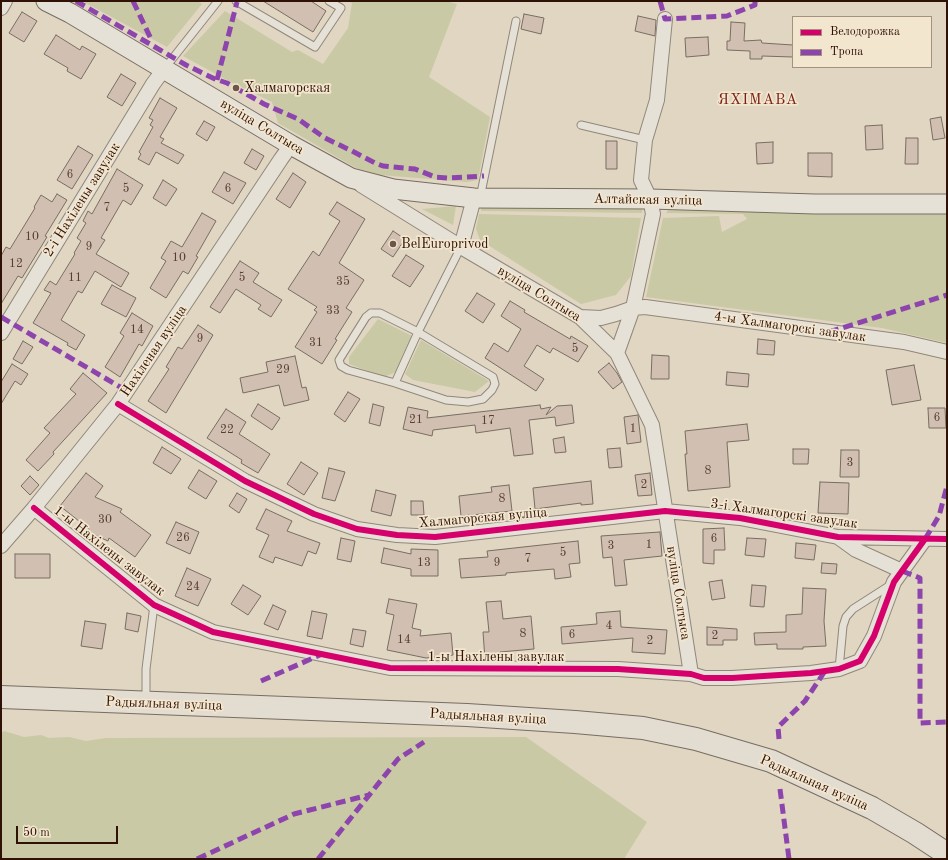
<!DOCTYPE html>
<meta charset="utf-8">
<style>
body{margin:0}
#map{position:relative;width:948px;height:860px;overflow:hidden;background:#e0d6c2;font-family:"Old Standard TT",serif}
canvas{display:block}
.frame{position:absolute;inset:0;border:2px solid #2f1106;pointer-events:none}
.legend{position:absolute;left:792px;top:16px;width:140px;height:52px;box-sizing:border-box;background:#f3e6cf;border:1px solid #a5917f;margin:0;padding:5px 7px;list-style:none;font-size:12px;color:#2f1106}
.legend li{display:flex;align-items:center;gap:8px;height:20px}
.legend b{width:20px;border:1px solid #a5917f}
.scale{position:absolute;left:16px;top:826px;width:102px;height:18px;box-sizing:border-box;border:2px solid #2f1106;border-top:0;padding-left:5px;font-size:12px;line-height:14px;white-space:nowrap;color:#2f1106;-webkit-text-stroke:3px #f3e6cf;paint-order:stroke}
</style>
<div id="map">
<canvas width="948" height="860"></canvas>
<div class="frame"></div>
<ul class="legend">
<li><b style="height:5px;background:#d6006c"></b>Велодорожка</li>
<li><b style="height:5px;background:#8e44ad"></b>Тропа</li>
</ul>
<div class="scale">50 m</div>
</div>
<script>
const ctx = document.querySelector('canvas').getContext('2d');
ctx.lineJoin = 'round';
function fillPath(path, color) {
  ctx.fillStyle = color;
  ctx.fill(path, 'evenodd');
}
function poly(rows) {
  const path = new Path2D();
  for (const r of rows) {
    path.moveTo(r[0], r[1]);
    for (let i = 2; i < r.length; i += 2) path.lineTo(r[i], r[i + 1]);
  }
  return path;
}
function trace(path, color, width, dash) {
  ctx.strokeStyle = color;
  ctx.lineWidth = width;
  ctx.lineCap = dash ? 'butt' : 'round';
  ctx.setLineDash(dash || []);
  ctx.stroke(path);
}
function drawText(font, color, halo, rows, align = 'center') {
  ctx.font = font + ' "Old Standard TT",serif';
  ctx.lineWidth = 3.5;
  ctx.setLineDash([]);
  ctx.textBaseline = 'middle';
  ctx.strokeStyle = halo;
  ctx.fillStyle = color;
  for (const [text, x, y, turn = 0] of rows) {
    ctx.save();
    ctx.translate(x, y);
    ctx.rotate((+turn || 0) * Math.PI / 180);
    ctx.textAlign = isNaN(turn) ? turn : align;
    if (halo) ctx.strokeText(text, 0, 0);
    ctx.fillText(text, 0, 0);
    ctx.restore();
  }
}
const green = poly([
 [82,1,198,1,202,4,167,47],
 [348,1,446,1,457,4,429,77,490,117,478,180,467,182,380,175,356,168,278,123,272,102,225,79,183,56,225,11,292,52,298,50,323,64,348,28,352,3],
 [481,205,643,207,642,213,481,211],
 [456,206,453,225,422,209],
 [670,207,947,213,947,343,882,328,646,297,663,218,719,216,722,232,747,219,743,214,666,213],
 [479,214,641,218,631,276,616,295,581,304,480,240,476,229],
 [378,319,412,336,396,372,384,377,349,364,349,357],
 [421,340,489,381,475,392,413,380,405,374],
 [4,731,24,737,41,735,49,738,69,737,86,741,106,738,526,737,647,822,624,859,1,859,1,733]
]);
const building = poly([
 [263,1,311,1,326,11,313,32,263,1],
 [22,12,37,21,24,42,9,33,22,12],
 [524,14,544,18,541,34,521,29,524,14],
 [638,16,656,20,655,36,635,31,638,16],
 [731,22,745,23,744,41,761,40,762,43,793,45,793,57,762,56,762,59,750,59,750,51,727,50,727,41,730,41,731,22],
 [56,35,80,50,82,46,96,54,81,79,67,71,68,68,44,54,56,35],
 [708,37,709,55,686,57,685,38,708,37],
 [121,74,136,83,122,106,107,97,121,74],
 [160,98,177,108,160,137,164,139,161,143,184,155,178,164,156,152,149,165,138,159,141,154,139,152,153,127,150,125,153,120,149,118,160,98],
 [941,117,945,138,933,140,930,119,941,117],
 [204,121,215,127,207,141,196,134,204,121],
 [882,125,883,149,866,150,865,126,882,125],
 [906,138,918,138,918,164,905,164,906,138],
 [606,141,617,141,617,169,606,169,606,141],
 [773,142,773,163,757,164,756,143,773,142],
 [78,146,93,155,72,189,57,180,78,146],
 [252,149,264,156,256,170,244,163,252,149],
 [808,153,832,153,832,177,808,176,808,153],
 [117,169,143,185,131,205,123,200,101,238,105,240,96,254,129,273,121,287,95,271,82,293,78,291,61,320,85,335,76,350,67,345,68,343,33,323,51,293,44,290,50,281,56,285,75,254,74,253,81,241,77,238,86,223,83,221,88,211,92,214,117,169],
 [224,172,246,183,233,204,212,192,224,172],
 [293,173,306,182,290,208,276,199,293,173],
 [163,180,177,189,166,206,153,198,163,180],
 [57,194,67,200,45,236,47,237,22,278,18,276,1,304,1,256,6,247,10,249,35,208,34,207,41,195,52,202,57,194],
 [337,202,365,219,339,263,364,280,346,308,352,312,335,339,337,340,322,364,295,347,317,312,314,310,317,307,288,289,313,251,319,256,340,221,329,214,337,202],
 [202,213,216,221,196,256,198,257,188,274,183,271,166,298,150,288,166,261,161,258,171,241,182,247,202,213],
 [393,231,405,239,393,257,381,249,393,231],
 [406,255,424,266,410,287,392,276,406,255],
 [240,261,259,273,253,282,282,300,271,317,258,309,261,305,236,289,220,313,210,307,240,261],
 [112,285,136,298,126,317,101,304,112,285],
 [477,293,495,304,483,323,465,311,477,293],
 [510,301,525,310,524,312,570,339,571,336,588,346,578,362,553,348,550,353,537,345,524,366,544,379,536,391,485,358,494,343,508,352,521,329,501,316,510,301],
 [132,313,153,326,142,346,139,344,120,377,105,367,124,336,120,333,132,313],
 [198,325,213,335,166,413,148,401,169,369,166,367,178,347,182,349,198,325],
 [758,339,775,341,774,355,757,354,758,339],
 [23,341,33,347,22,364,13,359,23,341],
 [652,355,669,356,669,379,651,379,652,355],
 [295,356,302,388,306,387,309,400,284,406,279,385,243,393,240,378,268,372,266,362,295,356],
 [609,363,617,373,622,382,613,389,598,372,609,363],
 [12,364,28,374,21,385,15,381,1,404,1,382,12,364],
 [914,365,921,400,892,405,886,370,914,365],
 [727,372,749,374,748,387,726,385,727,372],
 [83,373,107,393,53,452,54,454,38,471,26,460,50,433,44,428,76,394,70,389,83,373],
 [348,392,360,399,345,422,334,414,348,392],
 [258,404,280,418,272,430,251,416,258,404],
 [373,404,384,407,380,426,369,423,373,404],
 [540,405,541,409,551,407,546,415,557,406,572,405,574,423,556,426,555,417,529,420,533,454,514,456,510,428,476,433,475,425,433,430,432,436,403,429,408,407,428,411,427,418,540,405],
 [928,408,945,408,946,428,929,428,928,408],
 [226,409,246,422,239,434,270,454,258,473,241,463,242,460,207,438,226,409],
 [638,415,641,442,627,444,624,417,638,415],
 [747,424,749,440,727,442,730,487,688,491,685,454,687,454,685,431,747,424],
 [564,437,566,452,555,453,553,439,564,437],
 [162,447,181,459,171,474,153,463,162,447],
 [620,448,622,467,609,468,607,449,620,448],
 [793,449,809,449,808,464,793,464,793,449],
 [841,450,859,450,859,477,840,477,841,450],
 [301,462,318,473,304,495,287,484,301,462],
 [329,468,345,472,335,501,322,498,329,468],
 [199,470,217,481,206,499,188,488,199,470],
 [86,473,103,486,95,497,122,509,120,512,151,535,135,557,109,538,108,541,88,532,89,529,60,506,86,473],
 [650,473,652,495,638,496,635,475,650,473],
 [30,476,39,485,30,495,21,486,30,476],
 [591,481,593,504,581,505,581,503,535,509,533,488,591,481],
 [820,482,849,483,848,514,818,513,820,482],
 [509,485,512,511,461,516,459,496,492,492,491,487,509,485],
 [376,490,396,495,391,516,371,511,376,490],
 [237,493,247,499,239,513,229,506,237,493],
 [411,501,423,501,424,515,411,515,411,501],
 [266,509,292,521,287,531,320,543,316,554,308,551,302,566,275,557,273,563,259,557,269,535,256,529,266,509],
 [176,522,199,532,190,554,166,543,176,522],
 [724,528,725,550,714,550,714,564,703,563,703,529,724,528],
 [660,532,662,556,624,560,627,585,615,586,612,557,603,558,601,536,660,532],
 [341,538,355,541,351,562,337,559,341,538],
 [747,538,766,539,764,557,745,555,747,538],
 [578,541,580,563,569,564,571,577,555,579,554,569,506,573,506,575,461,578,459,559,488,557,487,551,578,541],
 [796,543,816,545,814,560,795,558,796,543],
 [384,548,411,554,411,549,438,550,438,576,411,576,411,569,381,563,384,548],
 [15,554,50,554,50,578,15,578,15,554],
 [822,563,837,564,836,574,821,573,822,563],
 [187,568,211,579,198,606,175,596,187,568],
 [722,580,725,598,712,600,709,582,722,580],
 [243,585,261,596,248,615,231,604,243,585],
 [752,585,766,586,764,607,750,606,752,585],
 [803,588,826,589,824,621,826,646,803,647,803,649,777,649,777,644,755,645,754,633,786,632,786,615,802,614,803,588],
 [389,599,417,604,412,628,421,630,420,636,451,633,453,655,426,658,387,650,394,615,386,613,389,599],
 [501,601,503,619,531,616,534,649,500,652,501,658,485,659,483,632,489,632,486,602,501,601],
 [273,605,286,611,278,630,264,624,273,605],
 [312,611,327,614,322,639,307,636,312,611],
 [620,611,621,627,667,630,665,654,632,652,633,638,562,644,561,627,597,624,596,613,620,611],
 [127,613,141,616,138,632,125,629,127,613],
 [85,621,106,624,102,649,81,646,85,621],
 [707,627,737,629,737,640,723,640,723,645,707,645,707,627],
 [353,629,366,631,363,647,350,644,353,629]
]);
const lane = poly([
 [236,1,315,47,341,8,329,1],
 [165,68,218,1],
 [581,125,645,140],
 [480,198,516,21],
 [371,313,380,313,418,332,493,377,495,384,492,390,483,399,468,402,446,400,395,383,348,370,341,366,339,360,366,317,371,313],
 [395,383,418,332,461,247],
 [839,669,843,626,846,617,853,609,892,584],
 [146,700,146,669,154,605]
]);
const street = poly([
 [1,8,5,1],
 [361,185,461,247,580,317,617,353,652,425,691,674],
 [461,247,474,198],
 [580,317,601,318,616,314,633,308,645,307,904,342,947,352],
 [1,333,153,84,164,69],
 [617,353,633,308,653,214,650,199,641,180,645,140,657,100,665,19],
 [118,404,245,481,314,514,357,529,397,535,435,537,665,511,740,518,838,537,947,539],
 [34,508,154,605,213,632,390,668,618,669,691,674,704,678,732,678,811,673,839,669,860,661,874,636,894,582,925,539],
 [838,537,856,550,902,571],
 [1,546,34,508,118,404,281,159,291,145]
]);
const secondary = poly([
 [46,1,70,13,291,145,351,178,393,189,474,198,650,199,815,204,947,204]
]);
const primary = poly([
 [1,697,467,715,575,722,643,728,696,739,771,761,872,808,915,833,947,854]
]);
const quiet = poly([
 [76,1,186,65,215,79,227,83,264,104,298,119,325,138,352,151,375,163,383,166,415,169,435,177,448,178,484,176],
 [133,1,151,39],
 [660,1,665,19,727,16,755,5,755,1],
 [217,80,237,2],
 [1,317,127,391],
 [829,332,947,295],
 [925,539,939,516,947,486],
 [902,571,920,578,920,723,947,722],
 [261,681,320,655],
 [779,739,778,727,805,701,825,671],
 [780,789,789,859],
 [197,859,294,814,369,795],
 [318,859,398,759,424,742]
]);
const cycleway = poly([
 [118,404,245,481,314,514,357,529,397,535,435,537,665,511,740,518,838,537,947,539],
 [34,508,154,605,213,632,390,668,618,669,691,674,704,678,732,678,811,673,839,669,860,661,874,636,894,582,925,539]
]);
const markers = [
 [236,88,4,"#6d5648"],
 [393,244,4,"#6d5648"]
];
const numberNames = [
 ["6",70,175],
 ["5",126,189],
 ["6",228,189],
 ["7",107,208],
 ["10",32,237],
 ["9",89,247],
 ["10",179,258],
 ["12",16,264],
 ["11",75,278],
 ["5",242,278],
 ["35",343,282],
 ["33",333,311],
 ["14",137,330],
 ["9",200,339],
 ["31",316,343],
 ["5",575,349],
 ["29",283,370],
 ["6",937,418],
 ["21",416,420],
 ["17",488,421],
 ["1",633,429],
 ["22",227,430],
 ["3",850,463],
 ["8",708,471],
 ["2",644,485],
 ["8",502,499],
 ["30",105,520],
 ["26",183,538],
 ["6",714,539],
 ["1",649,545],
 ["3",611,546],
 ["5",563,553],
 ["7",528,559],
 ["13",424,563],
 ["9",497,563],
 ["24",193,587],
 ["4",609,626],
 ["8",523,634],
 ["6",572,635],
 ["2",715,636],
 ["14",404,640],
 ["2",650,641]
];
const poiNames = [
 ["Халмагорская",244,88],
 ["BelEuroprivod",401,244]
];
const streetNames = [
 ["вуліца Солтыса",262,127,31],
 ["2-і Нахілены завулак",82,200,-58],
 ["Алтайская вуліца",648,200,1],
 ["вуліца Солтыса",539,294,31],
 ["4-ы Халмагорскі завулак",790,327,8],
 ["Нахіленая вуліца",154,351,-56],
 ["3-і Халмагорскі завулак",784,514,8],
 ["Халмагорская вуліца",483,518,-5],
 ["1-ы Нахілены завулак",109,551,38],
 ["вуліца Солтыса",678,593,81],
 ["1-ы Нахілены завулак",496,657],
 ["Радыяльная вуліца",164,704,2],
 ["Радыяльная вуліца",488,717,3],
 ["Радыяльная вуліца",814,783,24]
];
const neighbourhoodNames = [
 ["ЯХІМАВА",758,100]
];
fillPath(green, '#cac9a5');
fillPath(building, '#d1c0b2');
trace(building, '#786d62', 1);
trace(lane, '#91877a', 9);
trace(street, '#91877a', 16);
trace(secondary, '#786d62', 21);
trace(primary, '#786d62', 24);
trace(lane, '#e6e1d7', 7);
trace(street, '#e6e1d7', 14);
trace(secondary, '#e6e1d7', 19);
trace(primary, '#e3dcd0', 22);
trace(quiet, '#8e44ad', 5, [10, 5]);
trace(cycleway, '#d6006c', 6);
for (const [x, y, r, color] of markers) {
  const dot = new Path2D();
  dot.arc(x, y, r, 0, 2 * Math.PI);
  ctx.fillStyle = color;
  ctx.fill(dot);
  trace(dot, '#f3e6cf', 1.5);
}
drawText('12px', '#583d31', null, numberNames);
drawText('14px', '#2f1106', '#f3e6cf', poiNames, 'left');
drawText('14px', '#2f1106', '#f3e6cf', streetNames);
ctx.letterSpacing = '1px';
drawText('15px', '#7a1f14', '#f3e6cf', neighbourhoodNames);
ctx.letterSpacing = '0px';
</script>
